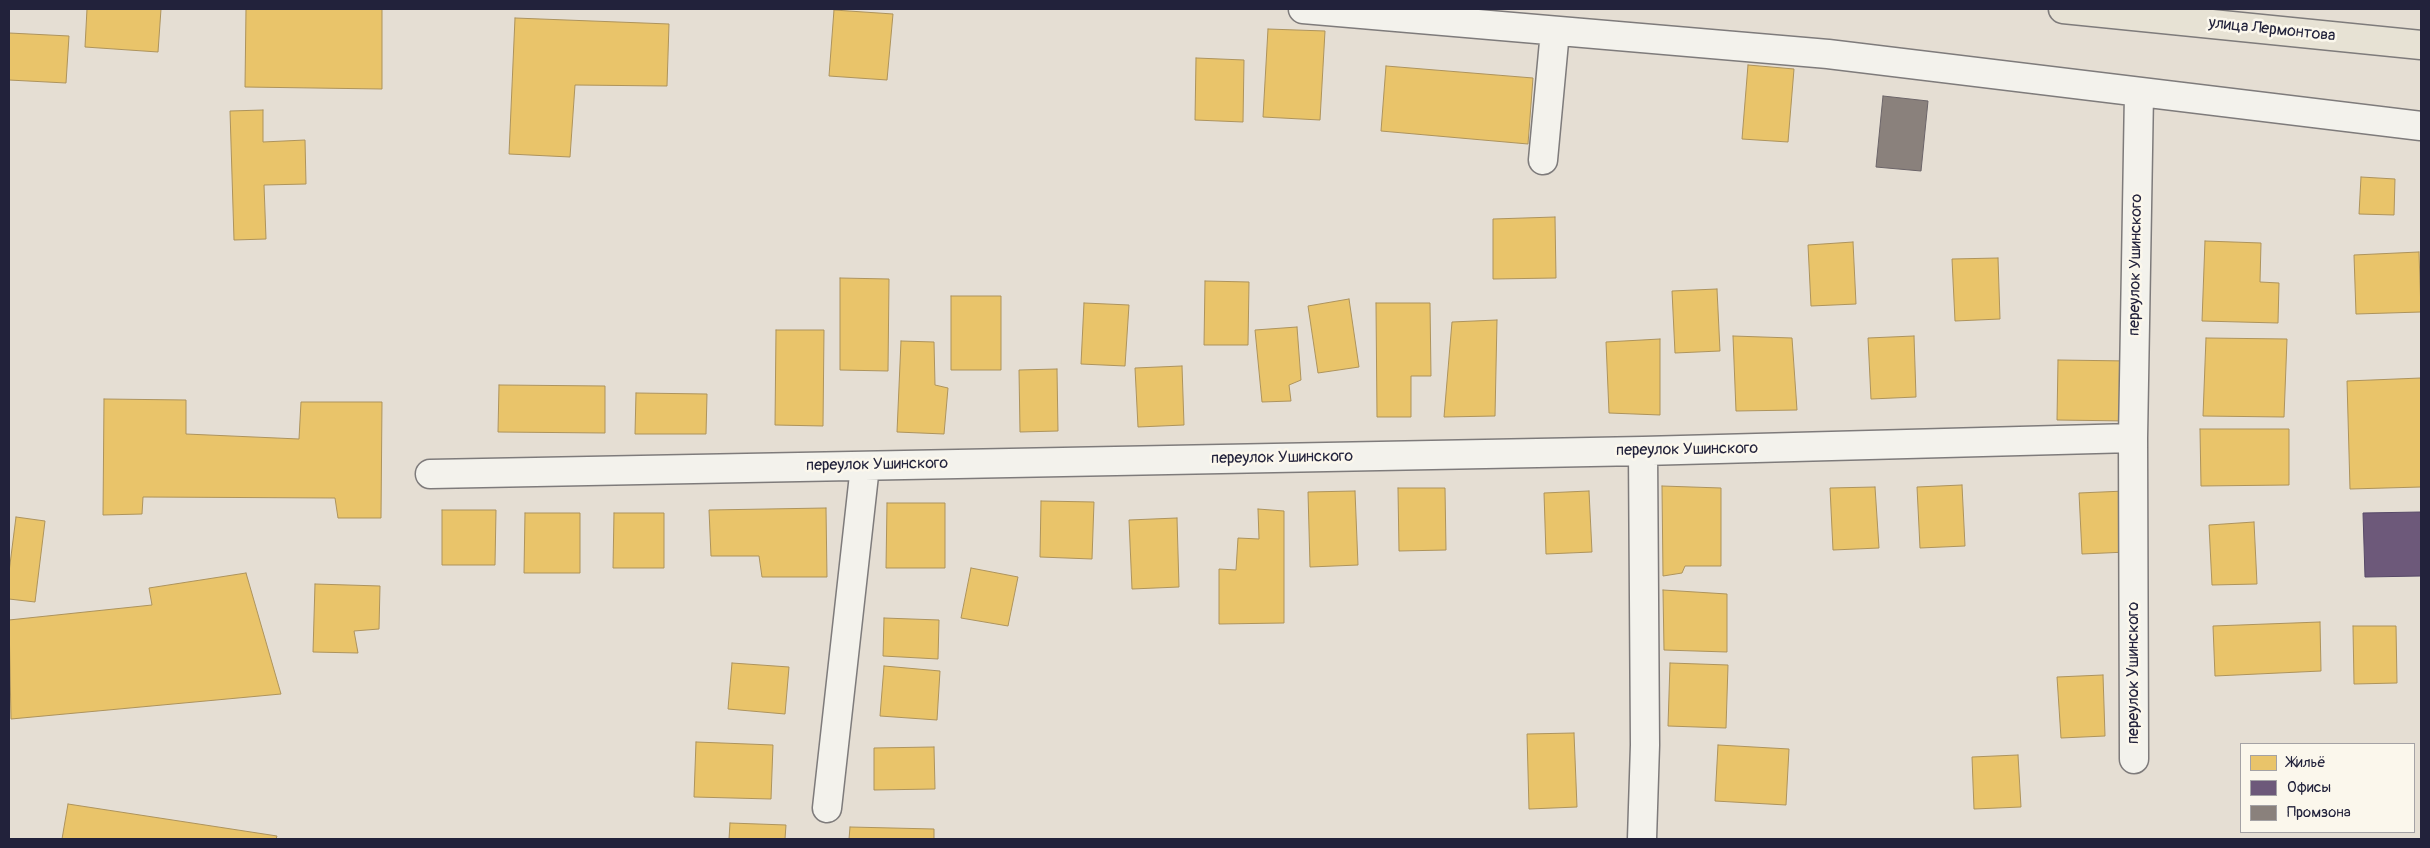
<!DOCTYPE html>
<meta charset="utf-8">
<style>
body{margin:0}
#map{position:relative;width:2430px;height:848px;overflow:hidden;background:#e5ded3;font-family:Pangolin,sans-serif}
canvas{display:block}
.frame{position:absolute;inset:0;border:10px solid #22223b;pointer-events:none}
.legend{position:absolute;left:2240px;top:743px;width:175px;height:90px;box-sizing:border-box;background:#fbf7ec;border:1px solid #a4a2a5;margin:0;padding:6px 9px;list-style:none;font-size:15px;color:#22223b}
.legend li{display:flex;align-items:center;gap:10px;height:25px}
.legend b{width:25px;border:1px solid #a4a2a5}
</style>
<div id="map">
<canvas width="2430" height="848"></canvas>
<div class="frame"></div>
<ul class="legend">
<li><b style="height:14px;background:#e9c46a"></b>Жильё</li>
<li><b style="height:14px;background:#6d597a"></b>Офисы</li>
<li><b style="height:14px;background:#8a817c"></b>Промзона</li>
</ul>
</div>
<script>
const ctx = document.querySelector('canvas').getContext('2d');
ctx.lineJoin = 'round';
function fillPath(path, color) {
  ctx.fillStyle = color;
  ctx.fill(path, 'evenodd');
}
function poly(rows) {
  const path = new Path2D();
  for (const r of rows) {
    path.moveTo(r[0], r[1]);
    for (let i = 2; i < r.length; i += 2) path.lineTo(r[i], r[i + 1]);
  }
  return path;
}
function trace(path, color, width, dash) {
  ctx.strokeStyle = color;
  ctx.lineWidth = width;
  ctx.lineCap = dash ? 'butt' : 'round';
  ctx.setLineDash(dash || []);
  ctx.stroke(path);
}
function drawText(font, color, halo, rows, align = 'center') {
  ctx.font = font + ' Pangolin,sans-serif';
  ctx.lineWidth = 5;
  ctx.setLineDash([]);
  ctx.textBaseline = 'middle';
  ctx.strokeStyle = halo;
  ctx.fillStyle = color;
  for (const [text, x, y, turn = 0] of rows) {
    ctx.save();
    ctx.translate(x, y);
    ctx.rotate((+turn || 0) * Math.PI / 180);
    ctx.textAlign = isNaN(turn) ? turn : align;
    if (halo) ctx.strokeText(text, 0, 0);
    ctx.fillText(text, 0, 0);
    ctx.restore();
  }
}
const homes = poly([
 [87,9,161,9,158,52,85,47,87,9],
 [246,9,382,9,382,89,245,87,246,9],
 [834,10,893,14,887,80,829,76,834,10],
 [515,18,669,24,667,86,575,85,570,157,509,154,515,18],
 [1268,29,1325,31,1320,120,1263,117,1268,29],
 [9,33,69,36,66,83,9,80,9,33],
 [1196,58,1244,60,1243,122,1195,120,1196,58],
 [1748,65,1794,69,1788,142,1742,139,1748,65],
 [1386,66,1533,78,1528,144,1381,131,1386,66],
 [263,110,263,142,305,140,306,184,264,185,266,239,234,240,230,111,263,110],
 [2361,177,2395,179,2394,215,2359,214,2361,177],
 [1555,217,1556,278,1493,279,1493,219,1555,217],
 [2205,241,2261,243,2260,282,2279,283,2278,323,2202,321,2205,241],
 [1853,242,1856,304,1811,306,1808,245,1853,242],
 [2419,252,2421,312,2356,314,2354,255,2419,252],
 [1998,258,2000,319,1955,321,1952,259,1998,258],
 [840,278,889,279,888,371,840,370,840,278],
 [1205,281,1249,282,1248,345,1204,345,1205,281],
 [1717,289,1720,351,1675,353,1672,291,1717,289],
 [951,296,1001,296,1001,370,951,370,951,296],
 [1349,299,1359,367,1318,373,1308,306,1349,299],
 [1084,303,1129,305,1125,366,1081,364,1084,303],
 [1376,303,1430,303,1431,376,1411,376,1411,417,1377,417,1376,303],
 [1497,320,1495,416,1444,417,1452,322,1497,320],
 [1297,327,1301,380,1289,385,1291,401,1262,402,1255,330,1297,327],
 [776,330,824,330,823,426,775,425,776,330],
 [1733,336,1792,338,1797,410,1736,411,1733,336],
 [1914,336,1916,397,1871,399,1868,338,1914,336],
 [2206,338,2287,339,2284,417,2203,416,2206,338],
 [1660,339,1660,415,1609,413,1606,342,1660,339],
 [901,341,934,342,935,385,948,388,944,434,897,432,901,341],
 [2058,360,2129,361,2128,421,2057,420,2058,360],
 [1182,366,1184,425,1138,427,1135,368,1182,366],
 [1057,369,1058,431,1020,432,1019,370,1057,369],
 [2421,378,2421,487,2350,489,2347,381,2421,378],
 [499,385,605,386,605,433,498,432,499,385],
 [636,393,707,394,706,434,635,434,636,393],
 [104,399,186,400,186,434,299,439,301,402,382,402,381,518,338,518,335,498,143,497,142,514,103,515,104,399],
 [2200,429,2289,429,2289,485,2201,486,2200,429],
 [1962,485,1965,546,1920,548,1917,487,1962,485],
 [1662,486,1721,488,1721,566,1685,566,1682,573,1663,576,1662,486],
 [1875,487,1879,548,1833,550,1830,488,1875,487],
 [1398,488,1445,488,1446,550,1399,551,1398,488],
 [1355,491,1358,565,1310,567,1308,492,1355,491],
 [1589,491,1592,552,1546,554,1544,493,1589,491],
 [2125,491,2127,552,2082,554,2079,493,2125,491],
 [1041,501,1094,502,1092,559,1040,557,1041,501],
 [887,503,945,503,945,568,886,568,887,503],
 [826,508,827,577,762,577,759,556,711,556,709,510,826,508],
 [1258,509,1284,511,1284,623,1219,624,1219,569,1236,570,1238,538,1259,539,1258,509],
 [442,510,496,510,495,565,442,565,442,510],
 [525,513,580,513,580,573,524,573,525,513],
 [614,513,664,513,664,568,613,568,614,513],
 [16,517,45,521,35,602,9,599,9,572,16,517],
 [1177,518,1179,587,1132,589,1129,520,1177,518],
 [2254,522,2257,584,2212,585,2209,525,2254,522],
 [971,568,1018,577,1008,626,961,618,971,568],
 [246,573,281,694,11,719,9,620,152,605,149,588,246,573],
 [315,584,380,586,379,629,354,631,358,653,313,652,315,584],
 [1663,590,1727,594,1727,652,1664,650,1663,590],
 [884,618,939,620,938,659,883,656,884,618],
 [2320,622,2321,671,2215,676,2213,626,2320,622],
 [2353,626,2396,626,2397,683,2354,684,2353,626],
 [732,663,789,667,785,714,728,709,732,663],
 [1670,663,1728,665,1726,728,1668,726,1670,663],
 [884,666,940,671,937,720,880,716,884,666],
 [2103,675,2105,736,2061,738,2057,677,2103,675],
 [1574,733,1577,807,1529,809,1527,734,1574,733],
 [696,742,773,745,771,799,694,797,696,742],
 [1718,745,1789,749,1786,805,1715,801,1718,745],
 [934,747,935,789,874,790,874,748,934,747],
 [2018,755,2021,807,1974,809,1972,757,2018,755],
 [68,804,277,836,276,839,62,839,68,804],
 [730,823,786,825,785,839,729,839,730,823],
 [850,827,934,829,934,839,849,839,850,827]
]);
const offices = poly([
 [2421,512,2421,576,2365,577,2363,513,2421,512]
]);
const industry = poly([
 [1883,96,1928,101,1921,171,1876,167,1883,96]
]);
const minor = poly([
 [1303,9,1828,54,2421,126],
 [1543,160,1555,31],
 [430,474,1643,451,2133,438],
 [2134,759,2133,438,2139,93],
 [827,808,865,466],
 [1642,839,1645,745,1643,451]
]);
const major = poly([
 [2063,9,2421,45]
]);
const streetNames = [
 ["улица Лермонтова",2272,30,6],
 ["переулок Ушинского",2136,265,-89],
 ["переулок Ушинского",1687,450,-1],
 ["переулок Ушинского",1282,458,-1],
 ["переулок Ушинского",877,465,-1],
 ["переулок Ушинского",2134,673,-90]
];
fillPath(homes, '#e9c46a');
trace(homes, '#ad935c', 1);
fillPath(offices, '#6d597a');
trace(offices, '#564867', 1);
fillPath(industry, '#8a817c');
trace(industry, '#6b6468', 1);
trace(minor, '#7e7b7b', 31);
trace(major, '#7e7b7b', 31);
trace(minor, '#f3f2ec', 28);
trace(major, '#e7e2d4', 28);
drawText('16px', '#22223b', '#fbf7ec', streetNames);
</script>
